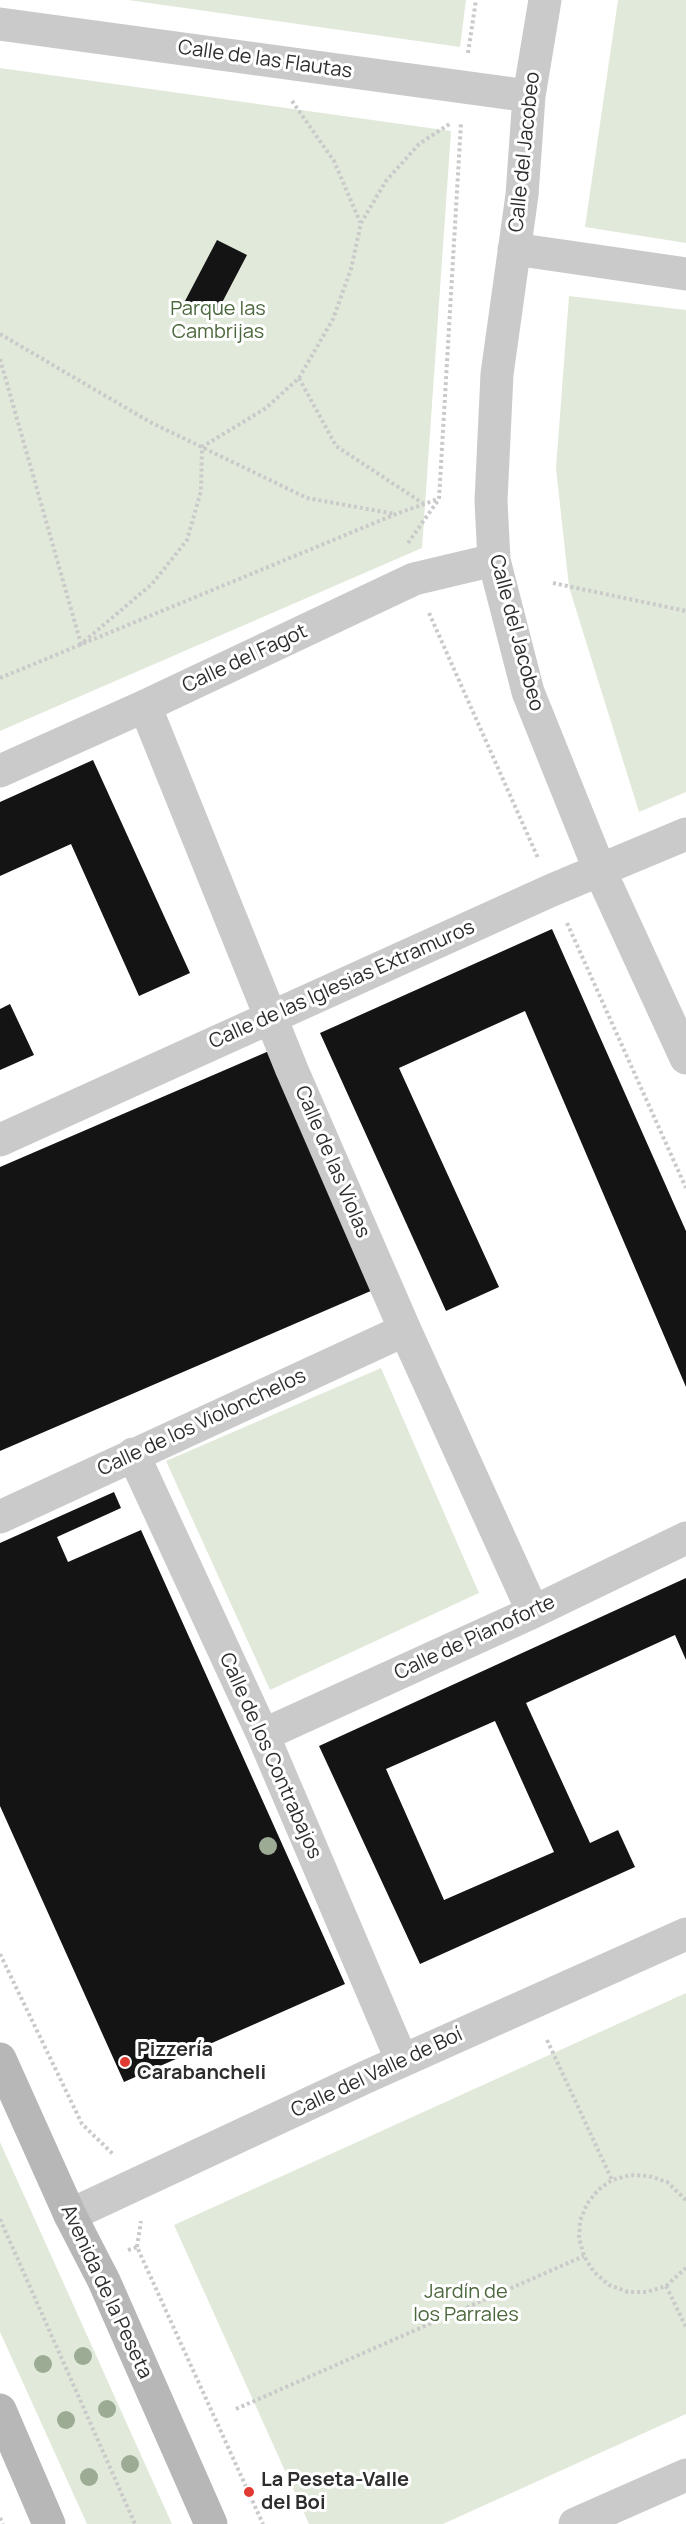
<!DOCTYPE html>
<meta charset="utf-8">
<style>
body{margin:0}
canvas{display:block;background:#fff}
</style>
<canvas width="686" height="2524"></canvas>
<script>
const ctx = document.querySelector('canvas').getContext('2d');
ctx.lineJoin = 'round';
function fillPath(path, color) {
  ctx.fillStyle = color;
  ctx.fill(path, 'evenodd');
}
function poly(rows) {
  const path = new Path2D();
  for (const r of rows) {
    path.moveTo(r[0], r[1]);
    for (let i = 2; i < r.length; i += 2) path.lineTo(r[i], r[i + 1]);
  }
  return path;
}
function trace(path, color, width, dash) {
  ctx.strokeStyle = color;
  ctx.lineWidth = width;
  ctx.lineCap = dash ? 'butt' : 'round';
  ctx.setLineDash(dash || []);
  ctx.stroke(path);
}
function drawText(font, color, halo, rows, align = 'center') {
  ctx.font = font + ' Manrope,sans-serif';
  ctx.lineWidth = 6;
  ctx.setLineDash([]);
  ctx.textBaseline = 'middle';
  ctx.strokeStyle = halo;
  ctx.fillStyle = color;
  for (const [text, x, y, turn = 0] of rows) {
    ctx.save();
    ctx.translate(x, y);
    ctx.rotate((+turn || 0) * Math.PI / 180);
    ctx.textAlign = isNaN(turn) ? turn : align;
    if (halo) ctx.strokeText(text, 0, 0);
    ctx.fillText(text, 0, 0);
    ctx.restore();
  }
}
const green = poly([
 [128,0,466,0,460,47],
 [618,0,686,0,686,243,585,227],
 [0,68,451,131,422,548,0,731],
 [569,296,686,310,686,792,639,812,569,587,556,468],
 [381,1368,479,1593,270,1690,166,1461],
 [686,1993,686,2414,443,2524,309,2524,174,2225],
 [0,2142,172,2524,87,2524,0,2332]
]);
const building = poly([
 [217,240,247,255,215,316,185,301],
 [93,760,190,973,139,996,71,844,0,876,0,802],
 [552,929,686,1231,686,1387,525,1011,399,1068,499,1287,446,1311,320,1033],
 [10,1004,34,1055,0,1070,0,1009],
 [269,1051,373,1290,0,1451,0,1167],
 [114,1492,121,1508,57,1537,68,1562,141,1530,345,1984,124,2082,0,1806,0,1543],
 [686,1578,686,1660,675,1635,526,1703,590,1843,618,1830,635,1867,420,1964,319,1746],
 [495,1721,554,1852,444,1900,386,1769]
]);
const path = poly([
 [468,53,476,0],
 [292,101,334,161,360,222],
 [0,334,150,422,307,498,395,514],
 [0,359,81,644,152,584,187,540,201,491,202,447,266,408,299,378,333,319,351,269,361,223,386,181,419,144,451,123],
 [299,378,336,446,424,504],
 [408,543,439,499,461,123],
 [553,583,686,611],
 [429,613,538,858],
 [0,678,396,514,438,499],
 [567,923,686,1188],
 [0,1954,82,2124,114,2155],
 [547,2040,612,2180],
 [686,2200,667,2182,649,2176,631,2175,612,2180,598,2190,587,2204,580,2221,579,2238,584,2256,594,2272,609,2285,628,2292,647,2292,666,2286,686,2268],
 [0,2219,135,2524],
 [137,2247,141,2221],
 [128,2250,137,2247,263,2524],
 [666,2286,686,2327],
 [236,2409,584,2256],
 [0,2518,3,2524]
]);
const street = poly([
 [545,0,529,96,522,195,497,374,491,501,494,560,528,692,600,871,686,1058],
 [0,24,529,96],
 [514,249,686,274],
 [145,706,292,1070,405,1330,533,1612],
 [0,771,145,706,414,579,494,560],
 [0,1140,552,890,686,834],
 [133,1454,263,1735,402,2061],
 [0,1517,405,1330],
 [263,1735,533,1612,686,1538],
 [70,2215,366,2077,686,1934],
 [575,2524,686,2475]
]);
const secondary = poly([
 [0,2059,70,2215,104,2281,211,2524],
 [0,2410,49,2524]
]);
const trees = [
 [268,1846],
 [83,2356],
 [43,2364],
 [107,2409],
 [66,2420],
 [130,2464],
 [89,2477]
];
const markers = [
 [125,2062,6,"#e03a33"],
 [249,2492,6,"#e03a33"]
];
const streetNames = [
 ["Calle de las Flautas",265,60,8],
 ["Calle del Jacobeo",525,152,-84],
 ["Calle del Jacobeo",516,633,75],
 ["Calle del Fagot",245,659,-25],
 ["Calle de las Iglesias Extramuros",342,985,-24],
 ["Calle de las Violas",332,1162,67],
 ["Calle de los Violonchelos",202,1423,-25],
 ["Calle de Pianoforte",475,1638,-25],
 ["Calle de los Contrabajos",270,1756,66],
 ["Calle del Valle de Boí",377,2073,-25],
 ["Avenida de la Peseta",106,2292,65]
];
const parkNames = [
 ["Parque las",218,309],
 ["Cambrijas",218,332],
 ["Jardín de",466,2292],
 ["los Parrales",466,2315]
];
const poiNames = [
 ["Pizzería",137,2050],
 ["Carabancheli",137,2073],
 ["La Peseta-Valle",261,2480],
 ["del Boi",261,2503]
];
fillPath(green, '#e1eada');
fillPath(building, '#141414');
trace(path, '#cacaca', 4, [3, 3]);
trace(street, '#cacaca', 33);
trace(secondary, '#b7b7b7', 33);
ctx.fillStyle = '#9cab94';
for (const [x, y] of trees) {
  ctx.beginPath();
  ctx.arc(x, y, 9, 0, 2 * Math.PI);
  ctx.fill();
}
for (const [x, y, r, color] of markers) {
  const dot = new Path2D();
  dot.arc(x, y, r, 0, 2 * Math.PI);
  ctx.fillStyle = color;
  ctx.fill(dot);
  trace(dot, '#fff', 2);
}
drawText('20px', '#2d2d2d', '#fff', streetNames);
drawText('20px', '#4b673c', '#fff', parkNames);
drawText('bold 20px', '#2d2d2d', '#fff', poiNames, 'left');
</script>
